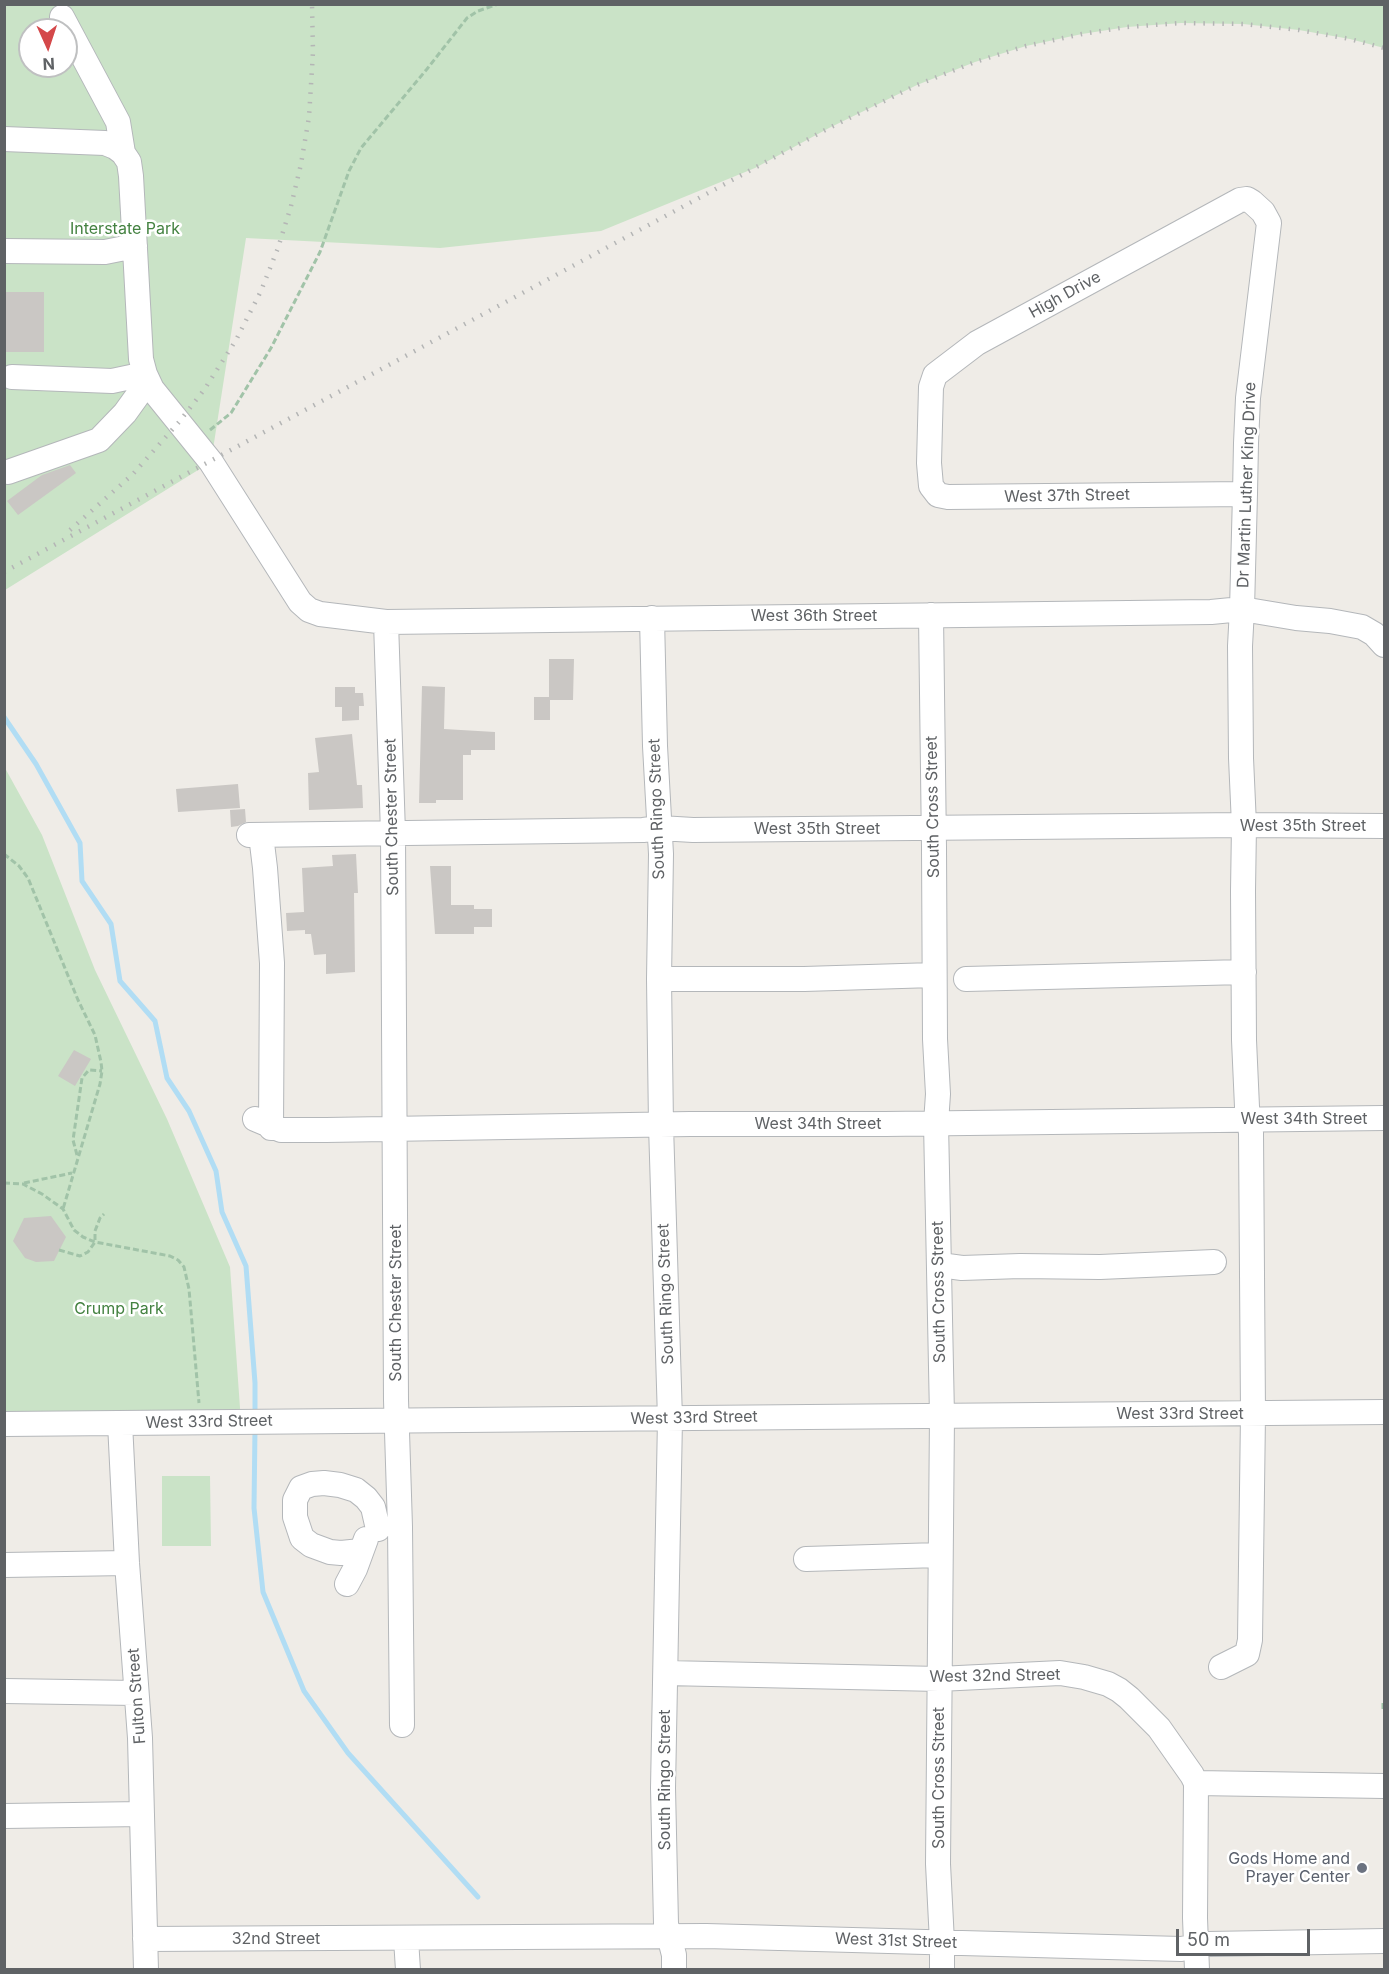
<!DOCTYPE html>
<style>
body{margin:0}
#map{position:relative;width:1389px;height:1974px;overflow:hidden;background:#efece7;font-family:Inter,sans-serif}
canvas{display:block}
.frame{position:absolute;inset:0;border:6px solid #5f6265;pointer-events:none}
.north{position:absolute;left:18px;top:18px;width:60px;height:60px;box-sizing:border-box;background:#fff;border:2px solid #bfc0c1;border-radius:50%;rotate:177deg;font-size:16px;font-weight:700;line-height:24px;text-align:center;color:#5f6265}
.north::after{content:'';display:block;margin:auto;width:21px;height:27px;background:#d4484a;clip-path:polygon(50% 0,100% 100%,50% 72%,0 100%)}
.scale{position:absolute;left:1176px;top:1929px;width:134px;height:27px;box-sizing:border-box;border:3px solid #5f6265;border-top:0;padding-left:8px;font-size:18px;line-height:21px;white-space:nowrap;color:#5f6265;-webkit-text-stroke:4px #fff;paint-order:stroke}
</style>
<div id="map">
<canvas width="1389" height="1974"></canvas>
<div class="frame"></div>
<div class="north">N</div>
<div class="scale">50 m</div>
</div>
<script>
const ctx = document.querySelector('canvas').getContext('2d');
ctx.lineJoin = 'round';
function fillPath(path, color) {
  ctx.fillStyle = color;
  ctx.fill(path, 'evenodd');
}
function poly(rows) {
  const path = new Path2D();
  for (const r of rows) {
    path.moveTo(r[0], r[1]);
    for (let i = 2; i < r.length; i += 2) path.lineTo(r[i], r[i + 1]);
  }
  return path;
}
function trace(path, color, width, dash) {
  ctx.strokeStyle = color;
  ctx.lineWidth = width;
  ctx.lineCap = dash ? 'butt' : 'round';
  ctx.setLineDash(dash || []);
  ctx.stroke(path);
}
function drawText(font, color, halo, rows, align = 'center') {
  ctx.font = font + ' Inter,sans-serif';
  ctx.lineWidth = 5;
  ctx.setLineDash([]);
  ctx.textBaseline = 'middle';
  ctx.strokeStyle = halo;
  ctx.fillStyle = color;
  for (const [text, x, y, turn = 0] of rows) {
    ctx.save();
    ctx.translate(x, y);
    ctx.rotate((+turn || 0) * Math.PI / 180);
    ctx.textAlign = isNaN(turn) ? turn : align;
    if (halo) ctx.strokeText(text, 0, 0);
    ctx.fillText(text, 0, 0);
    ctx.restore();
  }
}
const green = poly([
 [5,5,1384,5,1384,48,1350,39,1299,30,1243,24,1181,23,1127,27,1082,34,1026,46,975,62,917,85,829,128,755,168,601,231,440,248,246,238,211,462,5,590],
 [30,30,66,30,66,66,30,66],
 [5,768,42,835,95,970,167,1119,230,1267,241,1422,5,1423],
 [162,1476,210,1476,211,1546,162,1546]
]);
const stream = poly([
 [4,717,36,764,80,843,82,881,111,924,120,981,155,1021,167,1078,189,1111,216,1171,222,1212,246,1266,255,1383,255,1416],
 [255,1428,254,1508,263,1592,304,1691,348,1753,478,1897]
]);
const building = poly([
 [4,292,44,292,44,352,4,352],
 [70,465,76,473,18,515,7,501,42,475],
 [549,659,574,659,573,700,550,700,550,720,534,720,534,697,549,697],
 [422,686,445,687,444,729,495,732,495,750,471,750,471,755,463,755,463,800,436,800,436,803,419,803],
 [335,687,355,687,355,693,363,693,364,706,359,706,359,720,342,721,342,707,335,707],
 [352,734,357,785,362,785,363,808,309,810,308,773,319,772,315,738],
 [238,784,240,808,178,812,176,789],
 [245,809,246,822,238,826,231,827,230,810],
 [356,854,358,893,354,893,355,972,326,974,326,954,314,955,311,934,305,934,305,930,287,931,286,913,304,912,302,868,333,866,332,855],
 [430,866,451,866,451,905,474,905,474,909,492,909,492,927,474,927,474,934,435,934],
 [74,1050,91,1059,75,1086,58,1076],
 [51,1216,66,1237,54,1261,36,1262,25,1258,13,1241,24,1218]
]);
const path = poly([
 [210,430,231,413,271,348,320,252,349,171,361,148,427,69,467,18,478,11,498,4],
 [4,854,19,866,28,878,78,1000,95,1035,101,1062,102,1071,100,1084,63,1209],
 [77,1155,73,1140,82,1078,89,1070,102,1071],
 [4,1183,23,1184,42,1194,63,1209,74,1230,83,1237,95,1242,170,1256,178,1260,184,1267,189,1289,199,1403],
 [24,1183,72,1173],
 [59,1250,80,1256,88,1252,95,1242,95,1231,100,1218,104,1214],
 [1383,1687,1384,1687],
 [1383,1709,1383,1702]
]);
const minor = poly([
 [62,17,118,122,123,153],
 [4,139,105,143,115,147,123,153,129,162,131,176,141,359,145,374,152,389,211,462,300,602,309,610,320,614,386,622,1211,612,1242,609,1296,618,1330,621,1362,627,1374,634,1384,645],
 [4,251,105,252,135,246],
 [12,377,112,381,145,374],
 [8,472,99,440,125,413,148,381],
 [931,615,934,848,935,1039,938,1094,936,1123,942,1416,938,1864,942,1942,942,1970],
 [652,618,655,746,661,854,659,979,661,1125,670,1419,663,1788,666,1924,674,1955,674,1970],
 [386,622,393,833,396,1400,400,1527,402,1725],
 [249,835,643,830,660,828,693,830,1244,825,1384,826],
 [261,835,265,868,272,963,271,1128],
 [659,979,804,979,934,975],
 [966,979,1244,972],
 [255,1119,281,1130,326,1130,690,1124,885,1124,1384,1118],
 [940,1265,962,1268,1020,1266,1100,1267,1214,1262],
 [120,1423,127,1563,140,1738,146,1970],
 [4,1424,1384,1412],
 [361,1551,341,1553,330,1552,311,1545,302,1538,295,1517,295,1500,301,1488,312,1484,324,1483,340,1485,356,1490,366,1498,373,1507,378,1529],
 [806,1559,939,1555],
 [4,1565,127,1563],
 [347,1584,355,1569,366,1539],
 [1221,1667,1247,1654,1250,1640,1253,1414,1251,1133,1247,1107,1244,1040,1243,891,1244,825,1241,758,1240,646,1242,609,1245,494,1246,443,1248,398,1269,223,1263,212,1252,202,1247,199,1240,200,977,343,935,375,931,387,929,463,931,486,938,495,948,497,1245,494],
 [666,1673,939,1679,1060,1673,1084,1677,1108,1684,1119,1690,1129,1698,1159,1728,1192,1775,1196,1783,1195,1918,1197,1970],
 [4,1691,136,1693],
 [1196,1783,1384,1786],
 [4,1816,142,1814],
 [145,1939,706,1936,1181,1949,1208,1944,1384,1941],
 [406,1939,408,1970]
]);
const rail = poly([
 [70,530,133,474,179,422,204,390,236,340,261,291,278,248,291,206,301,164,309,117,313,52,312,4],
 [4,572,829,128,917,85,975,62,1026,46,1082,34,1127,27,1181,23,1243,24,1299,30,1350,39,1384,48]
]);
const markers = [
 [1362,1868,6,"#6b7280"]
];
const parkNames = [
 ["Interstate Park",125,229],
 ["Crump Park",119,1309]
];
const streetNames = [
 ["High Drive",1065,295,-29],
 ["Dr Martin Luther King Drive",1247,485,-88],
 ["West 37th Street",1067,496,-1],
 ["West 36th Street",814,616],
 ["South Cross Street",933,807,-91],
 ["South Ringo Street",657,809,-92],
 ["South Chester Street",392,817,-91],
 ["West 35th Street",1303,826],
 ["West 35th Street",817,829],
 ["West 34th Street",1304,1119],
 ["West 34th Street",818,1124],
 ["South Cross Street",939,1292,-91],
 ["South Ringo Street",666,1294,-92],
 ["South Chester Street",396,1303,-90],
 ["West 33rd Street",1180,1414],
 ["West 33rd Street",694,1418,-1],
 ["West 33rd Street",209,1422,-1],
 ["West 32nd Street",995,1676,-1],
 ["Fulton Street",137,1696,-94],
 ["South Cross Street",939,1778,-90],
 ["South Ringo Street",665,1780,-90],
 ["32nd Street",276,1939],
 ["West 31st Street",896,1941,2]
];
const worshipNames = [
 ["Gods Home and",1350,1859],
 ["Prayer Center",1350,1877]
];
fillPath(green, '#cae3c7');
trace(stream, '#b1ddf4', 5);
fillPath(building, '#cac7c4');
trace(minor, '#b4b7ba', 26);
trace(path, '#a1c3a8', 3, [6, 3]);
trace(minor, '#fff', 24);
trace(rail, '#b4b5b5', 4.5, [1.5, 8]);
for (const [x, y, r, color] of markers) {
  const dot = new Path2D();
  dot.arc(x, y, r, 0, 2 * Math.PI);
  ctx.fillStyle = color;
  ctx.fill(dot);
  trace(dot, '#fff', 2);
}
drawText('16px', '#448241', '#fff', parkNames);
drawText('16px', '#5f6265', '#fff', streetNames);
drawText('16px', '#5b616d', '#fff', worshipNames, 'right');
</script>
